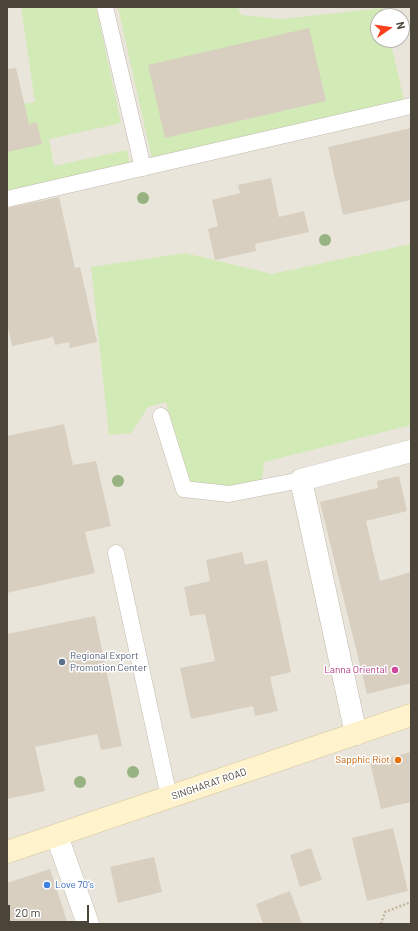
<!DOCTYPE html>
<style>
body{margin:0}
#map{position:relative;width:418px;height:931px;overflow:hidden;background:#f6f3ec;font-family:Barlow,sans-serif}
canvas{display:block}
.frame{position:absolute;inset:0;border:8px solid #4b4439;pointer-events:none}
.north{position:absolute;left:370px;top:8px;width:40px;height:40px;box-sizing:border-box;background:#fff;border:1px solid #b7b4b0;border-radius:50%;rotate:77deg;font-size:11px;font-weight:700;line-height:16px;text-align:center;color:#4b4439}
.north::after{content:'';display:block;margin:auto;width:14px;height:18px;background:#fc3f1d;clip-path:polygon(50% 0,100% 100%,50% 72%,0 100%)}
.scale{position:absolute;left:8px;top:905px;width:81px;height:18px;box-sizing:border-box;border:2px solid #4b4439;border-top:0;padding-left:5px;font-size:12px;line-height:14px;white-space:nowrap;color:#4b4439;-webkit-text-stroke:3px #fff;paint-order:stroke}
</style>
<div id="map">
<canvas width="418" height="931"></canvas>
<div class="frame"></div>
<div class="north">N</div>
<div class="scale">20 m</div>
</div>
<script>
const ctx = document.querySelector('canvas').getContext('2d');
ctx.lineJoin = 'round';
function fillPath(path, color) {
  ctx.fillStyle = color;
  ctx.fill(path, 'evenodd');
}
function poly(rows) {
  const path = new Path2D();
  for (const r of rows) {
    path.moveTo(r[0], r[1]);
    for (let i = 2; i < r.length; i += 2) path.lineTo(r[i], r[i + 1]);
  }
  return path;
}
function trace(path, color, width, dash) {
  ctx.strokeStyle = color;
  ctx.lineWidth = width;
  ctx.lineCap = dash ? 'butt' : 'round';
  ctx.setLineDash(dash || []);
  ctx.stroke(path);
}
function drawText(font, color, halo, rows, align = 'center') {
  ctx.font = font + ' Barlow,sans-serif';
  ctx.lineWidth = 3;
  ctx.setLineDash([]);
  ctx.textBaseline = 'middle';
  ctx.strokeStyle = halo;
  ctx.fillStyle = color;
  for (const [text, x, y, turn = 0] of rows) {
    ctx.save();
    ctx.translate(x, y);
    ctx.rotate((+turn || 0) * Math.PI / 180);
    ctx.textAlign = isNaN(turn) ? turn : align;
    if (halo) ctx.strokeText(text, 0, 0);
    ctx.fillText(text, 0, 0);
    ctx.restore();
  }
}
const residential = poly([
 [7,7,411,7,411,924,7,924],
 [378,16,402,16,402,40,378,40]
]);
const green = poly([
 [21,7,96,7,121,123,49,139,54,166,127,150,130,164,7,191,7,107,35,102],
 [118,7,238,7,241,15,282,19,383,8,384,16,378,16,378,40,390,40,404,100,152,159],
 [411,244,411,425,264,462,262,481,228,488,190,482,166,402,148,407,131,433,109,435,91,267,185,253,272,274]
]);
const building = poly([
 [309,28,326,101,165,138,148,65],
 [16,68,29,124,37,122,42,144,7,152,7,69],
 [411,128,411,200,343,215,328,147],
 [271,178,279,217,304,211,309,232,255,244,256,251,215,260,208,229,218,226,212,200,240,193,238,185],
 [59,197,75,268,80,267,97,342,70,348,69,342,55,345,53,337,12,346,7,323,7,208],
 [64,424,73,465,96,461,111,526,85,532,95,573,7,593,7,436],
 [399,476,407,511,366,521,380,581,411,572,411,683,367,694,320,502,378,488,377,481],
 [242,552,245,565,267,560,291,672,270,677,278,711,255,716,253,706,191,719,180,668,215,661,205,614,190,616,184,587,210,581,206,560],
 [95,616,122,746,101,750,97,734,35,747,45,791,7,799,7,634],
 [411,752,411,802,381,809,370,762],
 [393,828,408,891,367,901,352,838],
 [311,848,322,880,300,887,290,855],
 [154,857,162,892,118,903,110,867],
 [50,869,68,924,7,924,7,883],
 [290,891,302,924,263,924,256,904]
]);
const path = poly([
 [381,924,385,912,411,902]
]);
const lane = poly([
 [105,7,143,168],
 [7,199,411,106],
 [161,416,184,489,229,494,301,480],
 [116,553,169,797]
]);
const street = poly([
 [356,734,301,480,411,451],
 [57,836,88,924]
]);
const secondary = poly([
 [7,852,411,715]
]);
const trees = [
 [143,198],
 [325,240],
 [118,481],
 [133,772],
 [80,782]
];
const markers = [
 [62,662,4,"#5c6f8a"],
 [395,670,4,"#d1479c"],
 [398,760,4,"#e8710a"],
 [47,885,4,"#3f7fe0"]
];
const serviceNames = [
 ["Regional Export",70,656],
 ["Promotion Center",70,668]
];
const hotelNames = [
 ["Lanna Oriental",387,670]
];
const foodNames = [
 ["Sapphic Riot",390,760]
];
const streetNames = [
 ["SINGHARAT ROAD",209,784,-19]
];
const shopNames = [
 ["Love 70's",55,885]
];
fillPath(residential, '#eae5da');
fillPath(green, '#d2eab5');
fillPath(building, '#d8cfc1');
trace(lane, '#c2bbae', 17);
trace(street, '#c2bbae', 23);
trace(secondary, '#d6c79b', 23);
trace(path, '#c4b79f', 2.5, [2, 2]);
trace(lane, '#fff', 16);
trace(street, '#fff', 22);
trace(secondary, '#fff3cd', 22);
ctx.fillStyle = '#97b381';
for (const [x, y] of trees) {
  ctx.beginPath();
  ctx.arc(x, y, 6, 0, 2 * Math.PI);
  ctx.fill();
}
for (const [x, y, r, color] of markers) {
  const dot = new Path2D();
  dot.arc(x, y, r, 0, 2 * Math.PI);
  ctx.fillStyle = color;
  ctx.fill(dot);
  trace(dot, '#fff', 1.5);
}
drawText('10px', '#4e5e75', '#fff', serviceNames, 'left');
drawText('10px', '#b23c85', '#fff', hotelNames, 'right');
drawText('10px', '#c56008', '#fff', foodNames, 'right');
drawText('10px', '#4b4439', '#fff', streetNames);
drawText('10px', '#366cbe', '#fff', shopNames, 'left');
</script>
